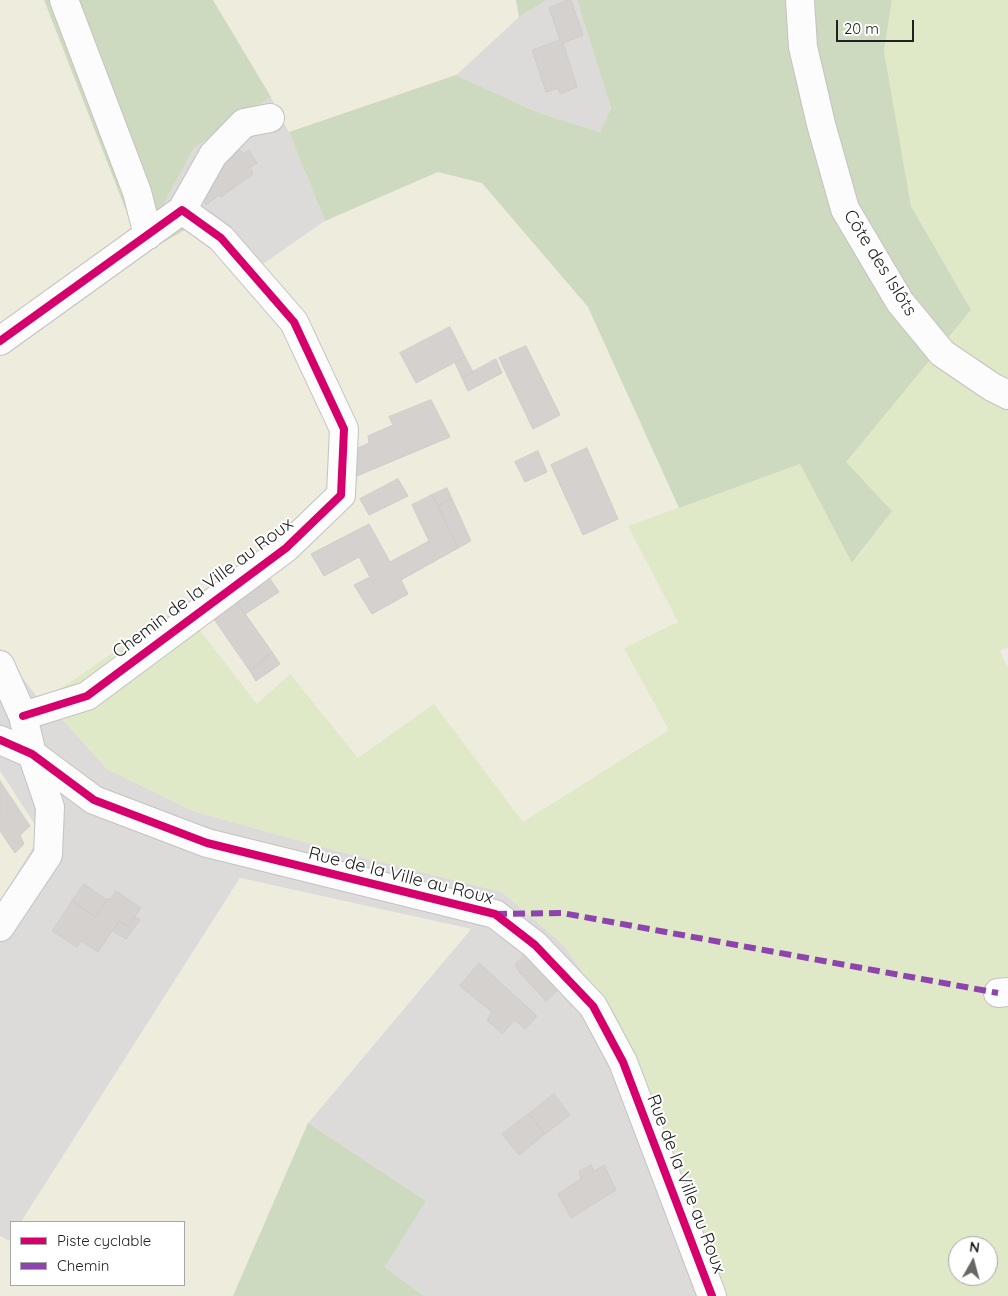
<!DOCTYPE html>
<html>
<head>
<meta charset="utf-8">
<style>
	body { margin:0 }
	#map { position:relative; width:1008px; height:1296px; overflow:hidden; background:#eeebe8; font-family:Quicksand,sans-serif }
	canvas { display:block }
	.legend { position:absolute; left:10px; top:1221px; width:175px; height:65px; box-sizing:border-box; background:#fff; border:1px solid #a6a6a6; margin:0; padding:6px 9px; list-style:none; font-size:15px; color:#202020 }
	.legend li { display:flex; align-items:center; gap:10px; height:25px }
	.legend b { width:25px; border:1px solid #a6a6a6 }
	.north { position:absolute; left:948px; top:1236px; width:50px; height:50px; box-sizing:border-box; background:#fff; border:1px solid #a6a6a6; border-radius:50%; rotate:7deg; font-size:14px; font-weight:700; line-height:20px; text-align:center; color:#202020 }
	.north::after { content:''; display:block; margin:auto; width:18px; height:22px; background:#686766; clip-path:polygon(50% 0,100% 100%,50% 72%,0 100%) }
	.scale { position:absolute; left:836px; top:20px; width:78px; height:22px; box-sizing:border-box; border:2px solid #202020; border-top:0; padding-left:6px; font-size:15px; line-height:18px; white-space:nowrap; color:#202020; -webkit-text-stroke:4px #fff; paint-order:stroke }
</style>
</head>
<body>
<div id="map">
<canvas width="1008" height="1296"></canvas>
<ul class="legend">
<li><b style="height:6px;background:#d6006c"></b>Piste cyclable</li>
<li><b style="height:6px;background:#8e44ad"></b>Chemin</li>
</ul>
<div class="north">N</div>
<div class="scale">20 m</div>
</div>
<script>
const ctx = document.querySelector('canvas').getContext('2d');
ctx.lineJoin = 'round';
function fill(path, color) { ctx.fillStyle = color; ctx.fill(path, 'evenodd'); }
function trace(path, color, width, dash) { ctx.strokeStyle = color; ctx.lineWidth = width; ctx.lineCap = dash ? 'butt' : 'round'; ctx.setLineDash(dash || []); ctx.stroke(path); }
function label(font, color, halo, rows, align = 'center') {
  ctx.font = font + ' Quicksand,sans-serif'; ctx.lineWidth = 4; ctx.setLineDash([]); ctx.textBaseline = 'middle'; ctx.strokeStyle = halo; ctx.fillStyle = color; for (const [text, x, y, turn = 0] of rows) {
    ctx.save(); ctx.translate(x, y); ctx.rotate((+turn || 0) * Math.PI / 180); ctx.textAlign = isNaN(turn) ? turn : align; if (halo) ctx.strokeText(text, 0, 0); ctx.fillText(text, 0, 0); ctx.restore();
  }
}
const residential = new Path2D(`
	M547 0H577L611 108 600 132 539 113 456 75 519 17Z
	M271 97 289 132 325 221 243 278 164 203 194 148Z
	M0 648 41 702 65 722 107 769 193 811 330 849 502 892 564 945 626 1035 727 1296H424L385 1267 426 1201 308 1123 471 929 240 878 21 1222H11V1238L9 1241 0 1236V901L41 834 0 771Z`);
const farmland = new Path2D(`
	M0 0H44L143 253 190 227 243 278 325 221 438 172 482 183 588 307 679 508 628 526 678 623 624 648 670 730 523 822 434 704 358 758 290 674 257 704 201 632 184 604 41 702 0 648Z
	M213 0H516L519 17 456 75 289 132 271 97Z
	M0 771 41 834 0 901Z
	M240 878 471 929 308 1123 233 1296H0V1236L9 1241 11 1238V1285H184V1222H21Z`);
const grass = new Path2D(`
	M892 0H1008V647L1000 651 1008 668V1296H727L626 1035 564 945 502 892 330 849 193 811 107 769 65 722 41 702 184 604 201 632 257 704 290 674 358 758 434 704 523 822 669 730 624 648 678 622 628 526 800 464 853 563 892 511 845 462 971 310 911 206 884 51ZM958 1246H988V1276H958Z`);
const forest = new Path2D(`
	M44 0H213L271 97 194 148 164 203 190 227 143 254Z
	M516 0H547L519 17Z
	M577 0H892L884 51 911 206 971 310 846 462 892 511 852 563 800 464 679 508 588 307 482 183 438 172 325 221 289 132 456 75 539 113 600 132 611 108Z
	M308 1123 426 1201 385 1267 424 1296H233Z`);
const building = new Path2D(`
	M567 0H571L583 35 563 43 577 87 560 94 558 88 546 92 532 50 560 40 549 8Z
	M240 150 243 154 249 150 257 163 250 167 253 174 221 197 219 195 206 205 195 189 204 175Z
	M450 327 465 357 416 383 400 353Z
	M526 346 560 415 533 429 499 358Z
	M465 357 473 372 462 378 455 363Z
	M496 359 502 373 468 391 462 378Z
	M431 400 450 437 352 478 358 448 369 443 368 436 393 425 389 417Z
	M587 448 618 519 583 535 551 465Z
	M538 451 547 472 525 482 515 462Z
	M398 479 408 496 369 515 360 499Z
	M447 488 452 499 438 506 432 495Z
	M432 495 458 548 401 580 408 594 372 614 354 585 370 577 359 557 324 576 311 554 369 524 390 562 429 541 412 505Z
	M452 499 471 541 458 548 438 506Z
	M266 573 279 592 245 614 231 594Z
	M231 594 272 652 250 671 207 609Z
	M272 652 280 664 256 681 250 671Z
	M0 781 30 826 20 835 24 844 15 853 0 831Z
	M84 884 107 900 96 917 72 901Z
	M116 891 141 908 128 927 119 921 98 952 81 941 77 947 52 931 72 901 96 917 107 900 109 898 110 900Z
	M135 916 140 920 126 939 113 931 119 921 128 927Z
	M526 954 562 986 546 1001 521 974 515 965Z
	M479 963 537 1016 525 1029 515 1020 502 1034 487 1020 492 1012 460 986Z
	M554 1094 570 1115 545 1134 529 1114Z
	M529 1114 545 1134 519 1155 502 1134Z
	M591 1165 594 1172 604 1165 616 1190 571 1218 558 1194 581 1179 579 1172Z`);
const minor = new Path2D(`
	M64 0 137 192 148 235
	M800 0 803 47 821 124 845 209 900 302 942 353 992 387 1008 395
	M182 210 213 155 244 123 270 118
	M0 341 182 210 221 238 294 322 344 429 341 495 286 548 87 696 23 716
	M0 665 23 716 32 754 50 807 48 855 0 927
	M0 740 32 754 94 800 207 843 495 914 535 945 593 1006 623 1062 712 1296
	M998 993 1008 992`);
const quiet = new Path2D(`
	M495 914 562 913 998 993`);
const cycleway = new Path2D(`
	M0 341 182 210 221 238 294 322 344 429 341 495 286 548 87 696 23 716
	M0 740 32 754 94 800 207 843 495 914 535 945 593 1006 623 1062 712 1296`);
const streetNames = [
	["Côte des Islôts",880,263,58],
	["Chemin de la Ville au Roux",203,588,-37],
	["Rue de la Ville au Roux",401,876,14],
	["Rue de la Ville au Roux",686,1184,69]
];
fill(residential, '#dddbda');
fill(farmland, '#eeecdc');
fill(grass, '#dfe9c8');
fill(forest, '#cddabf');
fill(building, '#d4d1cf');
trace(building, '#d1ccca', 1);
trace(minor, '#c4c2c1', 30);
trace(minor, '#fcfcfc', 28);
trace(quiet, '#8e44ad', 6, [12, 6]);
trace(cycleway, '#d6006c', 8);
label('18px', '#202020', '#fff', streetNames);
</script>
</body>
</html>
